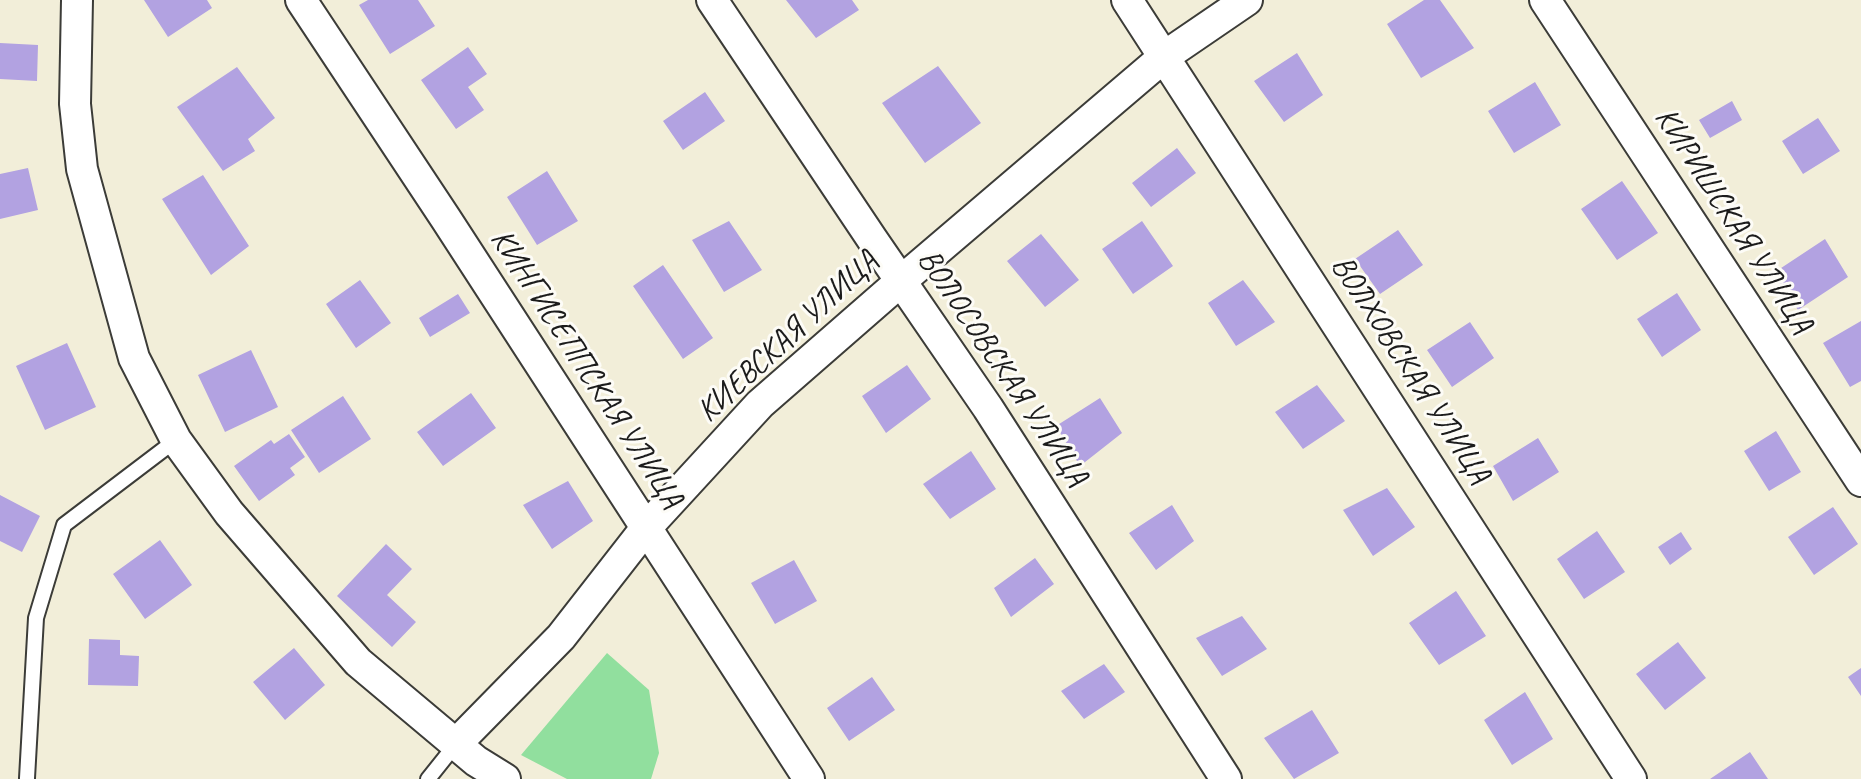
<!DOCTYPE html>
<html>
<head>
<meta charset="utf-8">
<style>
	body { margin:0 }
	canvas { display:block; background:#f2eed9 }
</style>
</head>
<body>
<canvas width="1861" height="779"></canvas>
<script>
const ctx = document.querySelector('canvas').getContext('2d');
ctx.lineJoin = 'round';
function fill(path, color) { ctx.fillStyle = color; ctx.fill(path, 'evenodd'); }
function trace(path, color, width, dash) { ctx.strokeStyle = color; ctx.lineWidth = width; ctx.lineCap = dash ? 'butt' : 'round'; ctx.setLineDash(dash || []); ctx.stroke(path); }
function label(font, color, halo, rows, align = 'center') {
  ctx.font = font + ' Caveat,sans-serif'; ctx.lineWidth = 6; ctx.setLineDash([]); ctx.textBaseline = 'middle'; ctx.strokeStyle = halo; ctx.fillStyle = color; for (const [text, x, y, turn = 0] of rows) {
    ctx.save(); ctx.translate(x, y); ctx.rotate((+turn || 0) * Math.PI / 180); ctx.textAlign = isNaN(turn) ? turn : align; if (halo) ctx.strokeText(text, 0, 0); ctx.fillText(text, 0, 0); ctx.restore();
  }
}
const green = new Path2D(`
	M607 653 649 690 659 753 651 779H567L521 755Z`);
const building = new Path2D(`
	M144 0H207L212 8 168 37Z
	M368 0H418L435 26 390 54 359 5Z
	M786 0H852L859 10 816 38Z
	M1424 0H1440L1474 48 1421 78 1387 24Z
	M0 43 38 45 37 81 0 79Z
	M468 47 487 74 468 87 484 110 456 129 421 80Z
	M1297 53 1323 95 1284 122 1254 81Z
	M938 66 981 123 925 163 882 103Z
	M237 67 275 118 248 139 255 151 223 171 177 107Z
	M1535 82 1561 125 1514 153 1488 111Z
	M705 92 725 121 683 150 663 121Z
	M1732 101 1742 120 1710 138 1699 120Z
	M1818 118 1840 151 1803 174 1782 141Z
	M1177 148 1196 173 1151 207 1132 183Z
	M28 168 38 210 0 219V174Z
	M547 171 578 221 537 245 507 197Z
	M203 175 249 246 211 275 162 199Z
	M1622 181 1658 233 1617 260 1581 209Z
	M729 221 762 270 724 292 692 240Z
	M1142 221 1173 266 1133 294 1102 249Z
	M1398 230 1423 265 1380 294 1355 259Z
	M1041 234 1079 280 1045 307 1007 261Z
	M1825 239 1848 277 1798 310 1772 274Z
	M663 265 713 338 683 359 633 286Z
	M360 280 391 323 356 348 326 304Z
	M1243 280 1275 322 1236 346 1208 303Z
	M1677 293 1701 330 1662 357 1637 319Z
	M458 294 470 313 430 337 419 318Z
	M1861 321V381L1850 387 1823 343Z
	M1470 322 1494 358 1452 387 1427 350Z
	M67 343 96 407 45 430 16 366Z
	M251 350 278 407 225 432 198 375Z
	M907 365 931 399 886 433 862 396Z
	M1317 385 1345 421 1303 449 1275 412Z
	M471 393 496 428 443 466 417 432Z
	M343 396 371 439 319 473 291 430Z
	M1100 398 1122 433 1080 466 1056 426Z
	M1776 431 1801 472 1769 491 1744 451Z
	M289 434 305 457 290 468 295 475 259 501 234 466 271 440 274 444Z
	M1538 438 1559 472 1513 501 1493 466Z
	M971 451 996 489 950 519 923 484Z
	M568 481 593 521 552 549 523 505Z
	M1387 488 1415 527 1373 556 1343 510Z
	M0 495 40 516 22 552 0 541Z
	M1172 505 1194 541 1156 570 1129 533Z
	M1833 507 1858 544 1814 575 1788 537Z
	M1597 531 1625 572 1584 599 1557 559Z
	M1681 532 1692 549 1670 565 1658 547Z
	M160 540 192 585 145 619 113 574Z
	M386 544 412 569 387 595 416 622 392 647 337 596Z
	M1035 558 1054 584 1011 617 994 588Z
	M794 560 817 601 775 624 751 583Z
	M1456 591 1486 636 1439 665 1409 623Z
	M1242 616 1267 649 1222 676 1196 638Z
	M89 639 120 640V655L139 656 138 686 88 685Z
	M1678 642 1706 678 1665 710 1636 674Z
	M294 648 325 685 285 720 253 682Z
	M1104 664 1125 692 1084 719 1061 691Z
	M1861 668V696L1848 677Z
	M872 677 895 710 849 741 827 708Z
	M1525 692 1553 739 1512 765 1484 720Z
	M1312 710 1339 753 1294 779 1264 738Z
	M1750 752 1768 779H1710Z`);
const service = new Path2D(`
	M27 778 36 618 64 525 176 440
	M428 779 456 744`);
const minor = new Path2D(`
	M77 0 75 104 82 169 134 358 176 440 229 513 358 662 476 761 505 779
	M301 0 446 219 809 779
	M712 0 872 239 988 408 1226 779
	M1127 0 1631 779
	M1545 0 1861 481
	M456 744 561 637 646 528 760 404 901 281 1165 56 1247 0`);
const streetNames = [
	["КИРИШСКАЯ УЛИЦА",1733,221,57],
	["КИЕВСКАЯ УЛИЦА",788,337,-43],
	["ВОЛОСОВСКАЯ УЛИЦА",1002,368,56],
	["КИНГИСЕППСКАЯ УЛИЦА",586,369,57],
	["ВОЛХОВСКАЯ УЛИЦА",1410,370,57]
];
fill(green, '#91df9e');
fill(building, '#b2a2e1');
trace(service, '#3c3c38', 18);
trace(minor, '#3c3c38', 34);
trace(service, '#fff', 14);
trace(minor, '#fff', 30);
label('32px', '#1c1c1c', '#fdfcf7', streetNames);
</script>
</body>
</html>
